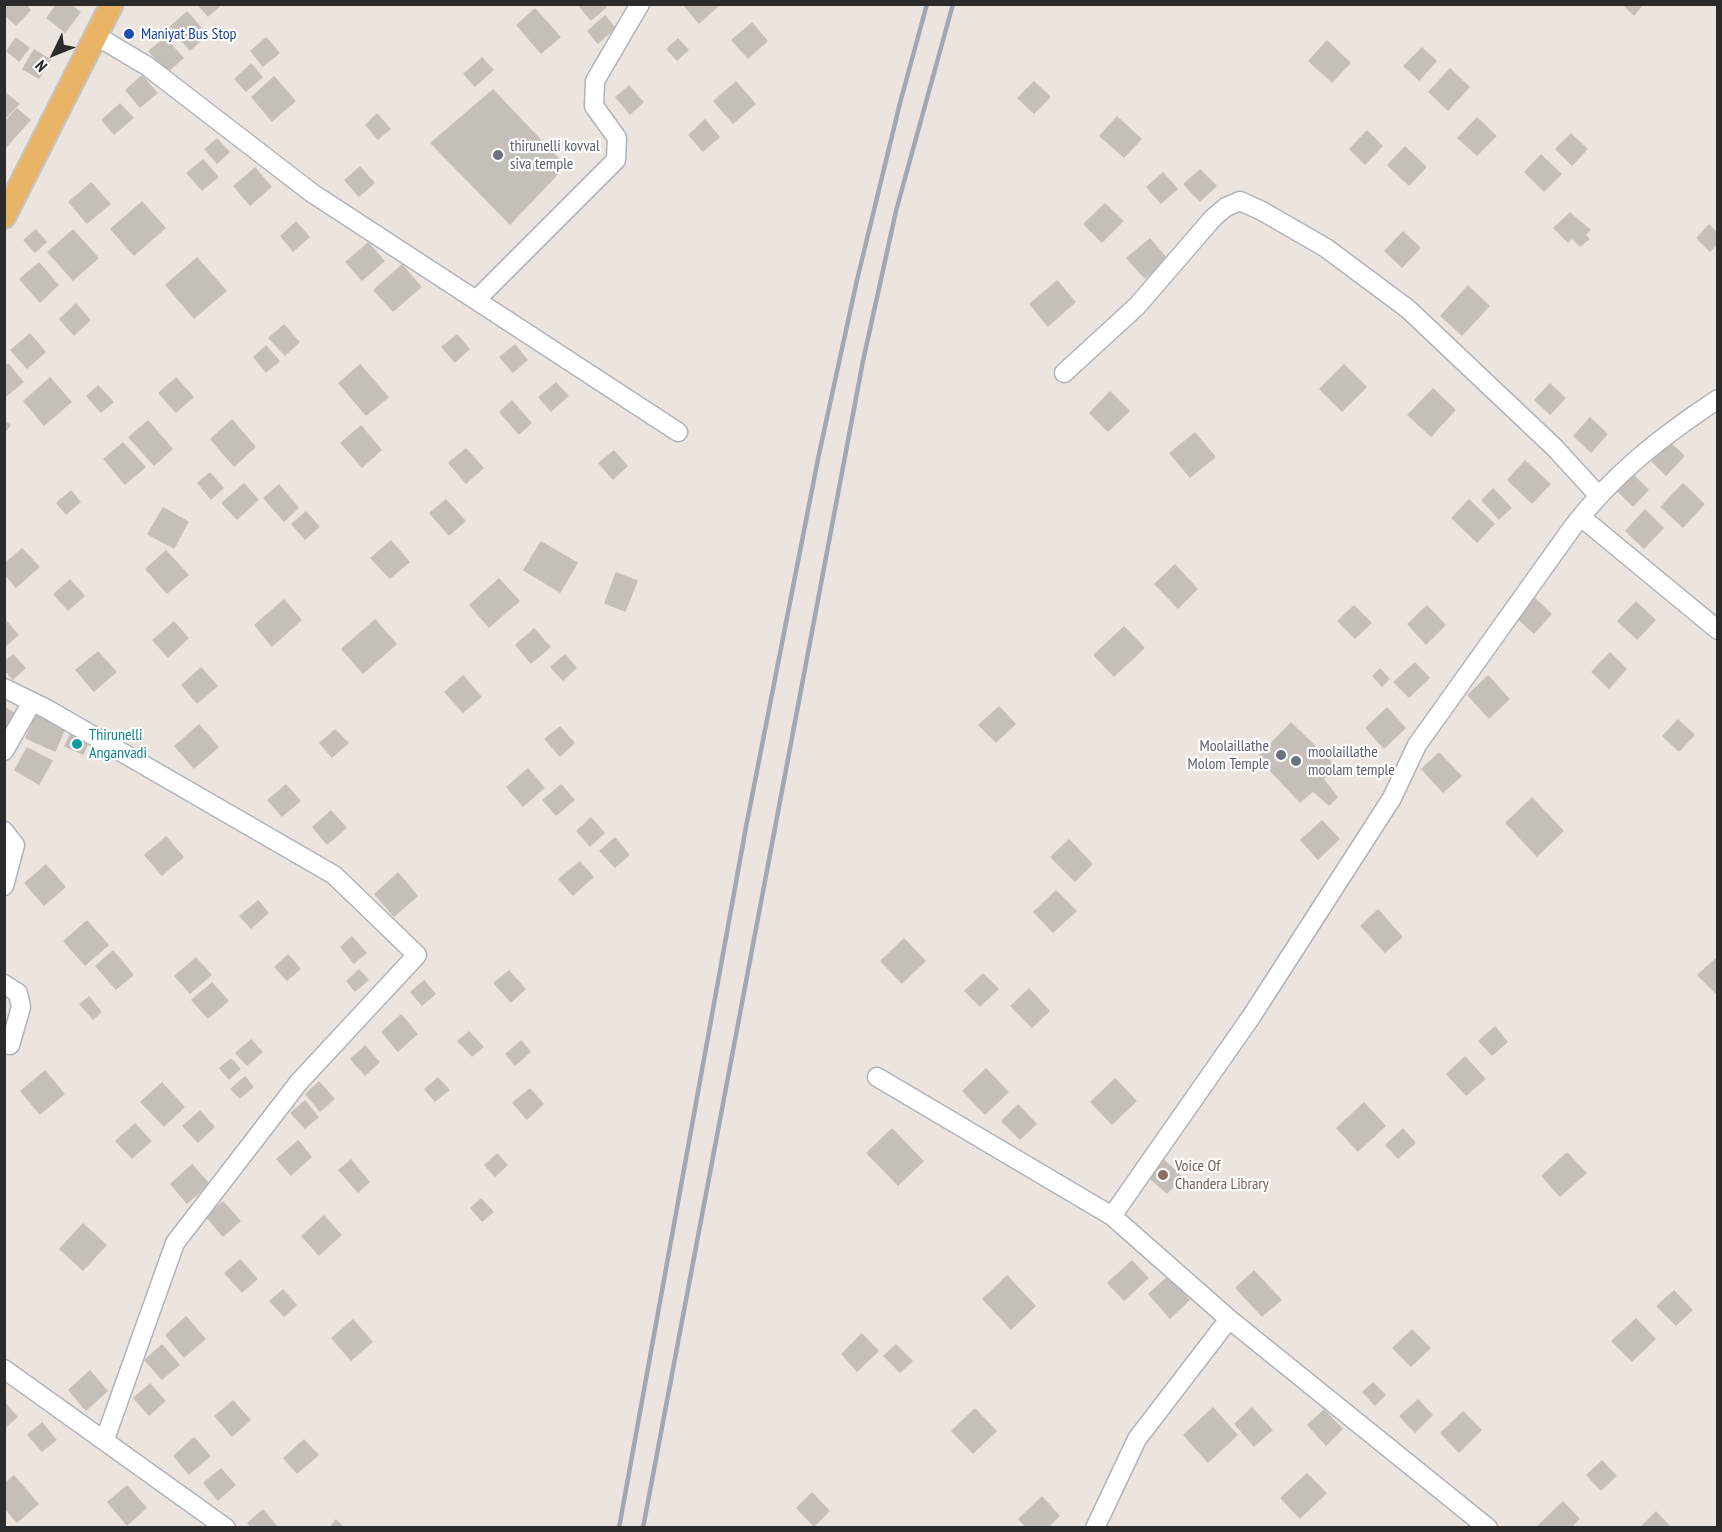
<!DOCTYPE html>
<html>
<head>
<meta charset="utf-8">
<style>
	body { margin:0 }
	#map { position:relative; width:1722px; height:1532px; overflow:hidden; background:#ece4de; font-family:"PT Sans Narrow",sans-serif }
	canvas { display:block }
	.frame { position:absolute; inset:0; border:6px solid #2b2b2b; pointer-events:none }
	.north { position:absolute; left:24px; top:24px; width:60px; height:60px; -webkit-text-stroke:4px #fff; paint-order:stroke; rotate:227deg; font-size:16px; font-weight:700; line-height:24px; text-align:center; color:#2b2b2b }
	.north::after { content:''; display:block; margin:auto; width:21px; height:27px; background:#2b2b2b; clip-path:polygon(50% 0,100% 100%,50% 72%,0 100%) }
</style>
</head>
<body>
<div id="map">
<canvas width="1722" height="1532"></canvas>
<div class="frame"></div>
<div class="north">N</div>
</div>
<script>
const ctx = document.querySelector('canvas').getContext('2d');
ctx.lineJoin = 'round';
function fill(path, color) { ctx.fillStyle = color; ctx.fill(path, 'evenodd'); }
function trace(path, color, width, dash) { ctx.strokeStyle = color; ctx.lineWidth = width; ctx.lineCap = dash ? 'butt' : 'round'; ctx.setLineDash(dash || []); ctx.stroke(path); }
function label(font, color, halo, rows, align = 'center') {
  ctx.font = font + ' "PT Sans Narrow",sans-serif'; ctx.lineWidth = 4.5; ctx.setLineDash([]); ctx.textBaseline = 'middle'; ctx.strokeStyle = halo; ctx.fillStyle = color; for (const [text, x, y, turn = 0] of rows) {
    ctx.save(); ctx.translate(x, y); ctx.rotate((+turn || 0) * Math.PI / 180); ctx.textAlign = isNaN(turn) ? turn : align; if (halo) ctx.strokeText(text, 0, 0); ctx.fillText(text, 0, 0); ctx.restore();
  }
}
const building = new Path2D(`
	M4 4H25L30 10 16 25 4 14Z
	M57 4H69L80 12 65 32 47 18Z
	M198 4H222L208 16Z
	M578 4H604L606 7 591 20Z
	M683 4H717L718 6 699 23Z
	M1623 4H1643L1634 15Z
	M535 9 560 37 541 53 517 25Z
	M187 12 207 35 190 50 170 27Z
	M605 16 615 28 598 43 588 31Z
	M752 23 767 41 748 58 732 40Z
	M16 38 29 48 19 61 7 51Z
	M165 38 183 58 167 72 149 51Z
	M266 38 279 53 263 66 251 51Z
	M678 39 688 50 677 60 667 49Z
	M1327 41 1350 63 1332 82 1309 61Z
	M1422 48 1436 61 1419 80 1404 66Z
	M34 50 50 60 39 78 23 69Z
	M482 58 493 70 475 86 464 74Z
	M251 64 262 77 246 91 235 79Z
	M1450 69 1469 87 1448 110 1429 92Z
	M142 76 157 93 140 107 126 90Z
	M274 77 295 101 272 121 252 97Z
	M736 82 755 104 733 123 714 101Z
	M1034 82 1050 97 1034 113 1018 98Z
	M629 86 643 102 630 114 616 97Z
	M493 90 565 166 510 224 431 143Z
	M4 92 19 104 4 119Z
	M120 104 133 118 114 134 102 120Z
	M17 109 30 120 4 149V123Z
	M377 114 390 129 378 139 366 125Z
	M1117 117 1141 139 1124 157 1100 136Z
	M1477 118 1496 136 1477 155 1458 138Z
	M705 120 719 137 703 151 689 135Z
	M1367 131 1382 146 1365 164 1350 149Z
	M1571 134 1587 149 1572 165 1556 149Z
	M217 139 229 152 217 163 205 149Z
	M1405 147 1426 167 1409 185 1388 165Z
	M1541 155 1561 174 1544 191 1525 172Z
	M203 160 218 177 202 190 187 173Z
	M360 167 374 183 359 196 345 180Z
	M255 168 271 187 250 205 234 186Z
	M1200 170 1216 186 1200 201 1184 184Z
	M1163 173 1177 189 1161 203 1147 187Z
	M91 183 110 204 87 223 69 202Z
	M142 202 165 228 134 255 111 229Z
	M1105 204 1123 221 1102 242 1084 224Z
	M1570 213 1590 230 1585 235 1589 239 1580 246 1572 238 1568 242 1554 228Z
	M296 222 309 237 293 251 281 236Z
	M1709 225 1718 234V243L1710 251 1697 238Z
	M36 230 46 242 35 252 24 240Z
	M73 230 98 258 73 280 48 252Z
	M1403 232 1420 248 1402 267 1385 251Z
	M1150 239 1167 259 1145 278 1127 258Z
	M368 243 384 261 362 280 346 262Z
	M197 258 226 291 194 318 166 285Z
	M39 263 58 285 40 302 20 279Z
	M402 265 421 287 393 311 374 290Z
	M1057 281 1075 302 1048 326 1030 304Z
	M1468 286 1489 306 1462 335 1441 316Z
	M76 304 90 320 74 335 60 319Z
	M284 325 299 342 285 355 269 338Z
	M30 334 45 352 27 368 11 350Z
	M457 335 469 349 455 362 442 347Z
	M515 345 527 360 513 372 500 357Z
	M266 346 279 361 266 372 254 357Z
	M8 364 23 382 6 396 4 367Z
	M360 365 388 397 366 415 339 383Z
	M1344 365 1366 387 1342 411 1320 389Z
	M50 378 71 402 44 425 24 401Z
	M176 378 193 397 176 412 159 393Z
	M556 383 568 396 551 411 539 397Z
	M1550 384 1565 398 1550 414 1535 400Z
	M98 386 113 402 101 412 87 396Z
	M1433 389 1455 410 1431 436 1408 415Z
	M1110 392 1129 411 1108 431 1090 413Z
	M512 401 531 423 519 434 500 412Z
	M1590 418 1607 434 1591 452 1574 436Z
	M232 420 255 447 234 466 211 439Z
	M4 421 10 425 4 433Z
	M148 421 172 449 154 465 129 437Z
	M361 426 381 450 362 467 341 443Z
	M1195 433 1215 457 1190 477 1170 453Z
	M123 443 145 467 125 484 104 459Z
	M1670 443 1684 456 1666 475 1652 461Z
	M466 449 483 468 466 483 449 463Z
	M614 451 627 466 613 479 599 463Z
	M1525 461 1550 484 1532 503 1508 480Z
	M210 473 223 488 211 499 198 483Z
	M1631 473 1648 490 1633 506 1616 489Z
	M244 484 258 500 237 519 222 503Z
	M1683 484 1704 504 1683 527 1661 507Z
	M279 485 298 508 284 521 264 498Z
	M1493 489 1511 508 1499 519 1482 500Z
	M71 491 80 502 66 514 57 503Z
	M446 500 465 521 449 535 430 513Z
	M1469 500 1494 524 1477 542 1452 518Z
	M163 508 188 522 174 548 148 534Z
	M1645 510 1663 528 1644 548 1626 531Z
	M306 512 319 527 305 539 292 524Z
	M391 541 409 562 390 578 371 558Z
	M541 542 577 563 560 592 524 570Z
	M22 549 39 567 16 587 4 573V564Z
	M166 551 188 575 167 593 146 569Z
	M1175 565 1197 589 1178 608 1155 584Z
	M616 573 637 581 625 611 605 603Z
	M499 579 519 601 489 627 470 605Z
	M70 580 84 596 68 610 54 594Z
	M1532 596 1551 614 1534 633 1514 615Z
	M284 600 301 620 272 646 255 625Z
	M1636 602 1655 620 1637 639 1618 621Z
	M1354 606 1371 623 1355 638 1338 621Z
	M1427 606 1445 625 1426 644 1408 624Z
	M4 619 18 635 4 647Z
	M375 620 396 644 363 673 342 649Z
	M174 622 188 638 168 657 153 640Z
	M1124 627 1144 648 1114 676 1094 655Z
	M534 629 550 647 531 663 516 645Z
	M98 652 116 672 94 691 76 670Z
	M1610 653 1626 669 1609 688 1592 672Z
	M13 655 25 668 13 679 4 669V662Z
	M565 655 576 668 563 680 551 667Z
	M1415 663 1429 678 1409 697 1394 682Z
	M201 668 217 686 197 703 182 685Z
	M1380 669 1389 679 1382 686 1373 676Z
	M463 676 481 697 463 712 445 692Z
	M1488 676 1509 699 1489 718 1468 695Z
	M4 707 15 714 4 728Z
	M999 707 1015 724 996 742 979 725Z
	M1387 708 1405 728 1384 748 1366 728Z
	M37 713 66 726 55 751 26 738Z
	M1678 720 1694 735 1679 751 1663 736Z
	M1291 723 1335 766 1323 779 1337 797 1329 805 1313 791 1300 802 1258 757Z
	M199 725 218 747 194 768 175 746Z
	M560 727 574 743 560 756 545 739Z
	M335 730 348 743 332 757 320 743Z
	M71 733 89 741 83 754 65 746Z
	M27 748 52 761 39 784 15 770Z
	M1439 753 1461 776 1443 792 1422 769Z
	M528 769 544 788 523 806 507 787Z
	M286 785 300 801 282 816 268 800Z
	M561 785 574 800 556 815 543 800Z
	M1532 798 1563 831 1537 856 1506 823Z
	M331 811 346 828 327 844 313 827Z
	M591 818 604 833 590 846 577 831Z
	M1322 821 1339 839 1318 859 1301 840Z
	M166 837 183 857 162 875 145 855Z
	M615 838 629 855 615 867 600 851Z
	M1069 840 1092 864 1075 881 1051 857Z
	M580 862 593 877 573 895 559 879Z
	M46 865 65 887 44 905 25 883Z
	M398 873 417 896 394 916 375 894Z
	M1056 891 1076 911 1053 932 1034 912Z
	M258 901 268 913 251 928 240 916Z
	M1378 910 1402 937 1385 952 1361 926Z
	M87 921 108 945 85 965 64 941Z
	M352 937 366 953 354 963 341 947Z
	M904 939 925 961 902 983 881 961Z
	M113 951 133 975 116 989 96 966Z
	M288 955 300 969 287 980 275 967Z
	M1718 957V995L1698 975Z
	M196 958 211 975 190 993 175 976Z
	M359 970 368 980 355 991 347 981Z
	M509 971 525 989 511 1002 494 983Z
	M983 974 998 989 980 1006 965 991Z
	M424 981 435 994 422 1005 411 992Z
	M212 983 228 1001 208 1018 192 1000Z
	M1029 989 1049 1011 1032 1027 1011 1006Z
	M89 997 101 1012 93 1019 80 1004Z
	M401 1015 417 1034 398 1051 382 1032Z
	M1495 1027 1507 1042 1492 1055 1479 1041Z
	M469 1032 483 1047 472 1056 458 1041Z
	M251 1040 262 1052 247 1065 236 1053Z
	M521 1041 530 1052 515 1065 506 1054Z
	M365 1046 379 1062 365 1075 351 1059Z
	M1465 1057 1485 1079 1466 1095 1447 1074Z
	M231 1059 240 1069 229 1079 220 1068Z
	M986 1069 1008 1092 985 1114 963 1091Z
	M45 1071 64 1094 40 1114 21 1091Z
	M245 1077 253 1087 240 1098 231 1089Z
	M438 1078 449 1090 435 1101 425 1089Z
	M1115 1079 1136 1101 1112 1124 1091 1102Z
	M319 1082 334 1099 320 1111 306 1094Z
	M162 1083 184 1107 164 1126 141 1102Z
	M530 1089 543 1104 527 1119 513 1103Z
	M305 1101 318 1117 305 1128 291 1113Z
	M1364 1103 1385 1126 1358 1151 1337 1128Z
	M1018 1105 1036 1124 1020 1139 1002 1121Z
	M200 1111 214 1127 198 1142 183 1126Z
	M135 1124 151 1141 132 1158 116 1141Z
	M892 1129 923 1161 898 1185 867 1153Z
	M1403 1129 1415 1143 1398 1158 1386 1145Z
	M298 1141 311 1157 291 1175 277 1159Z
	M1567 1153 1586 1173 1560 1196 1542 1176Z
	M497 1154 507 1165 495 1176 485 1165Z
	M1159 1156 1182 1177 1167 1193 1144 1173Z
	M351 1160 369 1182 358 1192 339 1170Z
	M192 1165 209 1184 187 1203 171 1184Z
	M481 1199 493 1212 482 1221 471 1208Z
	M223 1202 240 1221 223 1236 206 1216Z
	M324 1216 341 1235 319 1255 302 1236Z
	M83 1224 106 1245 83 1270 60 1249Z
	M240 1260 257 1279 242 1292 225 1273Z
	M1132 1261 1148 1278 1124 1300 1108 1283Z
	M1254 1271 1281 1300 1262 1316 1236 1288Z
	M1007 1276 1035 1306 1011 1329 983 1299Z
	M1168 1277 1189 1300 1170 1318 1149 1294Z
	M283 1290 296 1305 284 1316 270 1301Z
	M1674 1291 1692 1310 1676 1325 1657 1306Z
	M186 1317 205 1339 184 1357 166 1335Z
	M1636 1319 1655 1339 1632 1361 1612 1341Z
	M353 1320 372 1342 351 1360 332 1338Z
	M1412 1330 1430 1348 1411 1366 1393 1348Z
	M862 1334 878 1351 857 1371 842 1354Z
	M162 1345 179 1365 162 1379 145 1360Z
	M896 1345 912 1361 900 1372 884 1356Z
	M90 1371 107 1391 86 1410 69 1390Z
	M1373 1383 1385 1395 1375 1405 1363 1392Z
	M150 1384 165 1401 149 1415 134 1398Z
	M1418 1400 1432 1415 1415 1432 1400 1416Z
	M233 1401 250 1420 232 1436 215 1416Z
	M4 1402 17 1417 4 1428Z
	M1213 1408 1237 1435 1208 1462 1184 1435Z
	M1252 1408 1272 1430 1254 1446 1235 1424Z
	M975 1409 996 1431 973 1453 952 1431Z
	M1324 1410 1342 1429 1326 1445 1308 1425Z
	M1463 1412 1481 1430 1459 1452 1441 1433Z
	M42 1423 56 1440 42 1451 28 1435Z
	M194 1438 210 1456 189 1474 174 1456Z
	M304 1440 318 1455 297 1473 284 1458Z
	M1602 1461 1616 1476 1601 1490 1587 1475Z
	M221 1469 235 1485 218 1500 204 1483Z
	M1307 1474 1326 1493 1300 1518 1281 1498Z
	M14 1476 38 1504 17 1522 4 1507V1484Z
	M127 1486 146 1508 127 1525 108 1502Z
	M812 1493 829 1511 814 1526 797 1508Z
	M1042 1497 1059 1516 1047 1528H1027L1019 1519Z
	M1563 1502 1579 1519 1570 1528H1536Z
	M263 1510 278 1528H252L248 1523Z
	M1656 1512 1671 1528H1640Z
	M336 1520 344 1528H330Z`);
const minor = new Path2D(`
	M95 35 147 66 312 193 678 432
	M476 300 616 160 617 138 594 106 595 81 640 4
	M1064 373 1137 306 1213 218 1226 207 1240 201 1262 211 1326 248 1408 309 1555 448 1598 495
	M1581 517 1718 630
	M4 688 47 709 334 875 417 955 299 1082 175 1243 105 1439
	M4 751 32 702
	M4 831 15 845 4 886
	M4 984 18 993 21 1007 10 1045 4 1044
	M877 1077 1112 1216
	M1229 1319 1488 1528
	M4 1369 226 1528
	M1095 1528 1137 1439 1229 1319 1112 1216 1251 1017 1392 798 1417 745 1572 528C1614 473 1661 437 1718 399`);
const major = new Path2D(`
	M4 217 112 4`);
const rail = new Path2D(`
	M619 1528 746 827 819 454 857 280 900 103 927 4
	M643 1528 863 361 896 211 953 4`);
const markers = [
	[129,34,6,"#1a4fb4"],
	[498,155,6,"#6b7280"],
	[77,744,6,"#0f9aa8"],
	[1281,755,6,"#6b7280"],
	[1296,761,6,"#6b7280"],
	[1163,1175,6,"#8d6e63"]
];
const transitNames = [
	["Maniyat Bus Stop",141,34]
];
const worshipNames = [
	["thirunelli kovval",510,146],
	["siva temple",510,164],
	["Moolaillathe",1269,746,"right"],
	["Molom Temple",1269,764,"right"],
	["moolaillathe",1308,752],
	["moolam temple",1308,770]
];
const cultureNames = [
	["Thirunelli",89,735],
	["Anganvadi",89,753]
];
const educationNames = [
	["Voice Of",1175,1166],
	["Chandera Library",1175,1184]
];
fill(building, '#c5bfba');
trace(building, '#c8bfb8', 1.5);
trace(minor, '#afb3bb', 21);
trace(major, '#c4c4c4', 26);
trace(minor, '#fff', 18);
trace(major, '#eab466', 22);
trace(rail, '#a1a8b5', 4.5);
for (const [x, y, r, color] of markers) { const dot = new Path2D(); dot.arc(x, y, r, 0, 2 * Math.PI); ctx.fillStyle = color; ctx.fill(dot); trace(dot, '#fff', 2); }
label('16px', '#164399', '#fff', transitNames, 'left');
label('16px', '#5b616d', '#fff', worshipNames, 'left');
label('16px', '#0d838f', '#fff', cultureNames, 'left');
label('16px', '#785e54', '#fff', educationNames, 'left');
</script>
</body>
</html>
